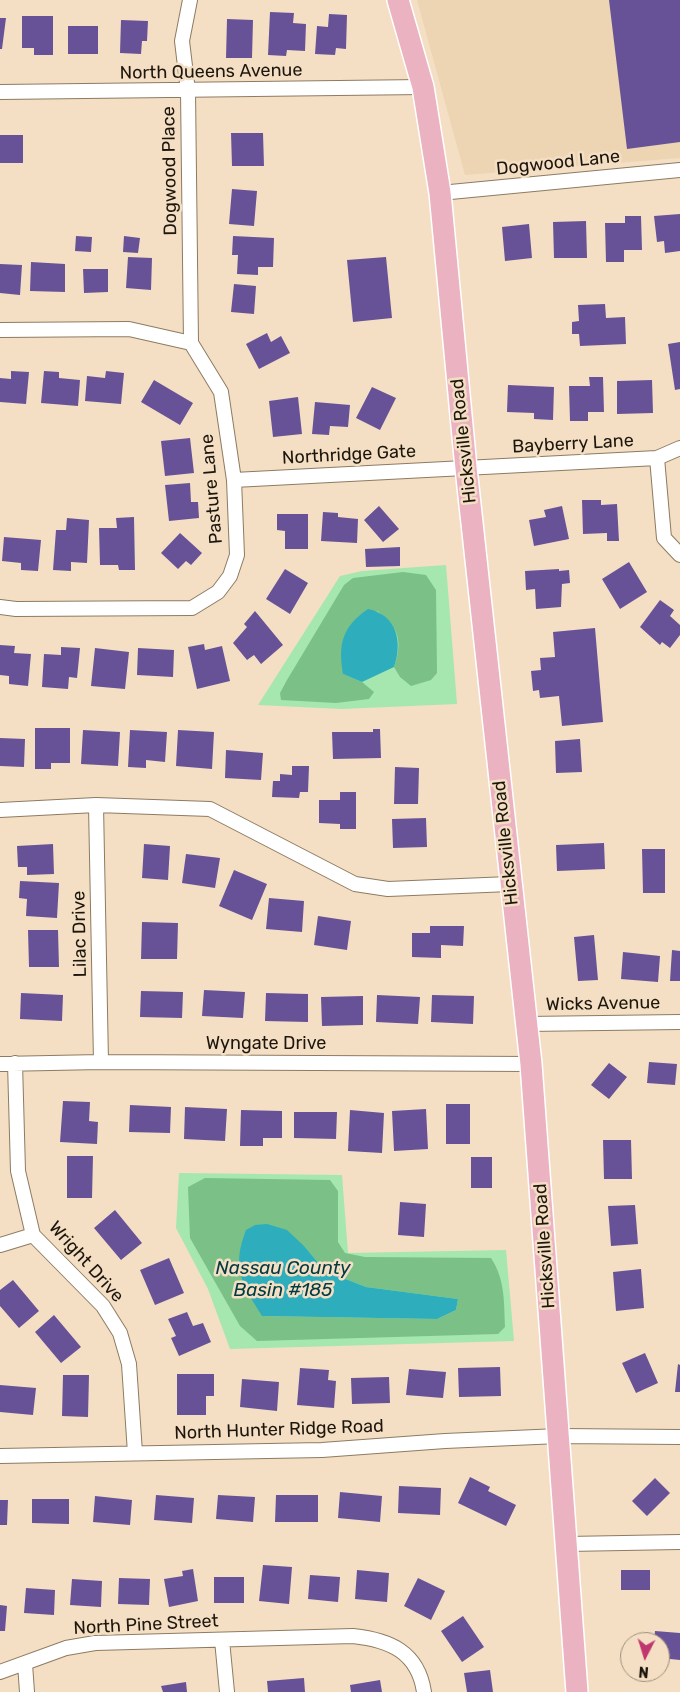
<!DOCTYPE html>
<html>
<head>
<meta charset="utf-8">
<style>
	body { margin:0 }
	#map { position:relative; width:680px; height:1692px; overflow:hidden; background:#f4dfc4; font-family:Rubik,sans-serif }
	canvas { display:block }
	.north { position:absolute; left:620px; top:1632px; width:50px; height:50px; box-sizing:border-box; background:#f4dfc4; border:1px solid #9e8f7b; border-radius:50%; rotate:185deg; font-size:14px; font-weight:700; line-height:20px; text-align:center; color:#1d160d }
	.north::after { content:''; display:block; margin:auto; width:18px; height:22px; background:#c0366e; clip-path:polygon(50% 0,100% 100%,50% 72%,0 100%) }
</style>
</head>
<body>
<div id="map">
<canvas width="680" height="1692"></canvas>
<div class="north">N</div>
</div>
<script>
const ctx = document.querySelector('canvas').getContext('2d');
ctx.lineJoin = 'round';
function fill(path, color) { ctx.fillStyle = color; ctx.fill(path, 'evenodd'); }
function trace(path, color, width, dash) { ctx.strokeStyle = color; ctx.lineWidth = width; ctx.lineCap = dash ? 'butt' : 'round'; ctx.setLineDash(dash || []); ctx.stroke(path); }
function label(font, color, halo, rows, align = 'center') {
  ctx.font = font + ' Rubik,sans-serif'; ctx.lineWidth = 5; ctx.setLineDash([]); ctx.textBaseline = 'middle'; ctx.strokeStyle = halo; ctx.fillStyle = color; for (const [text, x, y, turn = 0] of rows) {
    ctx.save(); ctx.translate(x, y); ctx.rotate((+turn || 0) * Math.PI / 180); ctx.textAlign = isNaN(turn) ? turn : align; if (halo) ctx.strokeText(text, 0, 0); ctx.fillText(text, 0, 0); ctx.restore();
  }
}
const built = new Path2D(`
	M417 0H680V158L465 175Z`);
const green = new Path2D(`
	M446 565 457 704 342 709 258 705 340 576 362 571Z
	M179 1173 342 1175 348 1253 506 1250 514 1341 230 1349 208 1289 176 1228Z`);
const forest = new Path2D(`
	M403 572 426 575 436 590 437 673 431 680 411 686 400 677 394 667C403 641 399 627 377 611L343 674 362 682 374 692 369 699 336 703 281 700 280 693 287 680 344 585 353 578Z
	M205 1178 330 1180 338 1191V1242L345 1253 365 1257 491 1258C505 1279 504 1302 505 1327L498 1334 257 1341 240 1326 190 1238 188 1187ZM305 1247 325 1271 366 1287 458 1299 456 1310 437 1319 262 1316Z`);
const water = new Path2D(`
	M368 609C397 615 403 642 394 667L362 682 343 674C338 644 342 627 368 609Z
	M267 1224 287 1230 305 1247 325 1271 366 1287 458 1299 456 1310 437 1319 262 1316C242 1283 231 1269 246 1230L255 1225Z`);
const building = new Path2D(`
	M609 0H680V142L627 149Z
	M270 12 294 13 293 23 306 24 305 51 287 50 286 56 268 55Z
	M329 14 347 15 346 49 336 48 335 55 315 54 317 26 328 27Z
	M22 16H53V55H34V48H22Z
	M0 18H6L2 49H0Z
	M227 19 253 20 252 58H226Z
	M121 20 148 21 147 41H142L141 54 120 53Z
	M68 26H98V54H68Z
	M231 133H263L264 166H232Z
	M0 135H23V163H0Z
	M232 189 257 191 254 226 229 224Z
	M680 214V251L665 253 664 241 657 242 654 216Z
	M625 216H641L642 250H624V262H606L605 223H625Z
	M586 221 587 258H554L553 222Z
	M529 224 532 258 505 261 502 227Z
	M76 236 92 237 91 252 75 251Z
	M124 236 140 238 138 253 123 252Z
	M233 236 274 238 273 267H258V275L237 274 238 255H232Z
	M128 257 152 258 151 290 126 288Z
	M386 257 392 318 353 322 347 260Z
	M31 262 65 264V292L30 291Z
	M0 264 22 265 20 295 0 293Z
	M83 269H108V292L84 293Z
	M234 284 256 286 254 314 231 312Z
	M605 304 606 318 625 317 626 344 580 346 579 334H572V322L579 321 578 305Z
	M267 333 271 342 281 336 290 353 259 369 246 344Z
	M680 342V389L675 390 668 344Z
	M11 371 29 372 26 404 0 402V378L11 379Z
	M44 371 59 372V378L80 380 78 406 41 403Z
	M106 371 124 373 121 404 85 401 87 376 105 378Z
	M589 377H603L604 412H588V421H570L569 386H590Z
	M154 380 193 403 180 425 141 402Z
	M652 380 653 413 617 414V381Z
	M508 385 554 387 553 420 534 419V413L507 412Z
	M372 387 396 398 380 430 356 418Z
	M298 397 302 434 273 437 269 401Z
	M315 402 350 405 348 427 330 426 329 435 312 434Z
	M190 438 194 473 165 476 161 441Z
	M190 483 191 502H198L199 518 169 521 165 485Z
	M582 500H601V505L617 504 619 541H607V533L583 534Z
	M379 506 399 529 383 542 364 520Z
	M562 506 569 539 534 546 529 520 546 517 544 510Z
	M323 512 338 513V517L358 519 357 543 321 541Z
	M277 514H308V549H285V531L277 530Z
	M134 517 135 570H119L118 565H100L99 528H117L116 518Z
	M67 518 89 520 87 563 71 562V571L53 570 56 530H66Z
	M180 533 202 553 191 565 186 561 178 569 161 553Z
	M4 537 41 540 38 571 21 570V563L2 561Z
	M400 547V566L366 567 365 549Z
	M629 562 647 592 620 609 602 579Z
	M285 569 308 583 290 614 266 599Z
	M559 569V571L569 570 570 583 562 584 561 607 536 609 535 589 526 590 525 571Z
	M660 600 674 610 670 616 680 625V635L670 648 662 642 660 645 640 627Z
	M255 611 283 645 261 664 254 655 247 660 233 643 247 627 244 624Z
	M595 628 603 722 562 726 559 696 540 698 539 690 533 691 531 671 541 670 540 658 555 657 553 632Z
	M204 644 205 650 222 646 230 681 197 689 188 647Z
	M0 645 15 646 14 653 31 654 28 686 9 684V676L0 675Z
	M61 647 80 648 77 678 69 677 68 689 42 687 44 654 61 655Z
	M95 648 129 652 125 689 91 686Z
	M138 648 174 650 173 677 137 675Z
	M35 728H70V763H51V769H35Z
	M373 729H380L381 758 333 759 332 732H373Z
	M83 730 120 732 118 766 81 764Z
	M130 730 167 732 165 762 146 760V768L128 767Z
	M178 730 214 732 212 769 176 766Z
	M0 738 25 739 24 767 0 766Z
	M580 739 582 772 556 773 555 741Z
	M226 750 263 753 261 780 225 778Z
	M292 766H309L308 792H300L299 798 272 797 273 781H280V774L292 775Z
	M395 767 419 768 418 804H394Z
	M340 792H356V829H340V824L319 823V800H340Z
	M426 818 427 847 393 848 392 819Z
	M604 843 605 869 557 871 556 845Z
	M53 844 54 874 27 875V867H18L17 846Z
	M144 844 170 846 168 880 142 878Z
	M642 849H665V893H643Z
	M186 854 220 858 215 888 182 883Z
	M234 870 267 884 252 920 219 906Z
	M20 881 59 883 57 918 26 916 27 899 19 898Z
	M269 898 304 901 302 932 266 929Z
	M318 916 351 921 347 950 314 945Z
	M142 922 178 923 177 959H141Z
	M430 926H464L463 946 441 945V958L412 957V933H430Z
	M28 930H58L59 967H29Z
	M594 935 598 980 578 981 574 937Z
	M672 950 680 951V981H670Z
	M623 952 660 956 658 982 621 979Z
	M204 990 245 992 243 1018 202 1016Z
	M141 991 183 992 182 1018 140 1017Z
	M21 993 63 995 62 1021 20 1019Z
	M266 993 308 994V1022L265 1021Z
	M377 995 420 997 418 1024 376 1022Z
	M432 995 474 996 473 1024 431 1022Z
	M363 996V1025L322 1026 321 997Z
	M649 1062 677 1064 675 1085 647 1083Z
	M609 1063 627 1077 609 1099 591 1085Z
	M63 1101 90 1102 89 1121 98 1122 97 1144 60 1142Z
	M446 1104H470V1144H446Z
	M130 1105 171 1107 170 1133 129 1132Z
	M185 1107 227 1109 225 1141 184 1139Z
	M426 1109 428 1149 394 1151 392 1111Z
	M241 1110 282 1111V1138H263V1146H240Z
	M350 1110 384 1113 382 1153 348 1151Z
	M294 1112H337L336 1139 294 1138Z
	M603 1140H631L632 1179H604Z
	M67 1156H93L92 1198H67Z
	M471 1157H492V1188H471Z
	M400 1202 426 1204 424 1237 398 1235Z
	M635 1205 638 1244 611 1246 608 1206Z
	M115 1210 142 1243 121 1260 94 1228Z
	M169 1258 184 1293 155 1305 140 1270Z
	M641 1269 644 1308 616 1311 613 1272Z
	M13 1280 39 1311 19 1328 0 1306V1290Z
	M187 1312 193 1326 203 1323 211 1342 179 1356 171 1338 176 1336 168 1319Z
	M54 1315 81 1347 61 1363 35 1332Z
	M645 1353 658 1383 636 1393 622 1363Z
	M678 1364 680 1365V1392H675Z
	M500 1367 501 1396 459 1397 458 1368Z
	M300 1368 329 1370 328 1380 336 1381 334 1408 297 1405Z
	M409 1369 446 1372 443 1398 406 1395Z
	M177 1374H214V1396H206V1415H177Z
	M63 1375H89L88 1417 62 1416Z
	M389 1377 390 1403 352 1404 351 1378Z
	M242 1379 279 1382 277 1411 240 1407Z
	M0 1385 36 1388 33 1415 0 1412Z
	M470 1477 490 1487 488 1491 516 1505 506 1526 458 1503Z
	M655 1478 670 1493 647 1516 632 1501Z
	M399 1486 441 1488 440 1515 398 1513Z
	M340 1492 382 1496 380 1522 338 1518Z
	M156 1495 194 1498 192 1523 154 1520Z
	M218 1495 255 1497 253 1522 216 1519Z
	M276 1495H318V1522H275Z
	M95 1496 132 1500 130 1525 93 1522Z
	M32 1499H69V1524L32 1523Z
	M0 1500H8L7 1525H0Z
	M263 1565 292 1567 289 1604 259 1601Z
	M193 1569 198 1601 169 1607 164 1579 183 1576 182 1571Z
	M357 1570 389 1573 387 1602 355 1599Z
	M621 1570H650V1590H621Z
	M310 1575 340 1577 338 1602 308 1599Z
	M214 1577H244V1603H214Z
	M119 1578 150 1579 149 1605 118 1604Z
	M418 1578 445 1591 431 1620 404 1606Z
	M72 1579 102 1581 101 1607 70 1605Z
	M26 1588 55 1590 54 1615 24 1613Z
	M0 1605 7 1606 5 1631H0Z
	M463 1616 484 1647 462 1662 441 1631Z
	M655 1631 680 1633V1660L660 1658V1642H654Z
	M490 1670 493 1692H467L464 1673Z
	M304 1678 305 1692H268L267 1681Z
	M380 1680 382 1692H351L350 1685Z
	M186 1682 187 1692H163L161 1686Z`);
const minor = new Path2D(`
	M190 0 182 41 188 91 191 343
	M0 92 423 87
	M440 193 680 170
	M0 330 129 329 191 343
	M657 458 664 538 680 555
	M234 480 657 458 680 448
	M0 607 16 609 192 608 218 592 230 576 237 555 234 480 221 392 191 343
	M96 805 101 1062
	M0 810 96 805 210 809 355 884 388 889 510 884
	M526 1024 680 1022
	M15 1063 18 1171 33 1235 103 1306 120 1333 129 1364 135 1453
	M0 1064 101 1062 531 1064
	M0 1245 33 1235
	M0 1456 322 1450 445 1441 559 1436 680 1437
	M567 1544 680 1542
	M222 1640 227 1692
	M25 1664 27 1692
	M0 1672 66 1648 95 1643 353 1636C390 1640 418 1652 424 1692`);
const primary = new Path2D(`
	M398 0 423 87 440 193 466 468 531 1064 577 1692`);
const streetNames = [
	["North Queens Avenue",211,72,-1],
	["Dogwood Lane",558,163,-6],
	["Dogwood Place",170,171,-91],
	["Hicksville Road",464,441,-96],
	["Bayberry Lane",573,444,-3],
	["Northridge Gate",349,455,-3],
	["Pasture Lane",212,489,-95],
	["Hicksville Road",506,843,-96],
	["Lilac Drive",80,934,-91],
	["Wicks Avenue",603,1004,-1],
	["Wyngate Drive",266,1044],
	["Hicksville Road",545,1246,-94],
	["Wright Drive",86,1262,48],
	["North Hunter Ridge Road",279,1430,-2],
	["North Pine Street",146,1625,-3]
];
const waterNames = [
	["Nassau County",283,1269],
	["Basin #185",283,1291]
];
fill(built, '#edd4b2');
fill(green, '#a5e7af');
fill(forest, '#7bc087');
fill(water, '#2eaebc');
fill(building, '#675297');
trace(minor, '#8d7b62', 16);
trace(primary, '#fff', 24);
trace(minor, '#fff', 14);
trace(primary, '#ebb2c1', 21);
label('18px', '#1d160d', '#f4dfc4', streetNames);
label('italic 19px', '#003b41', '#f4dfc4', waterNames);
</script>
</body>
</html>
